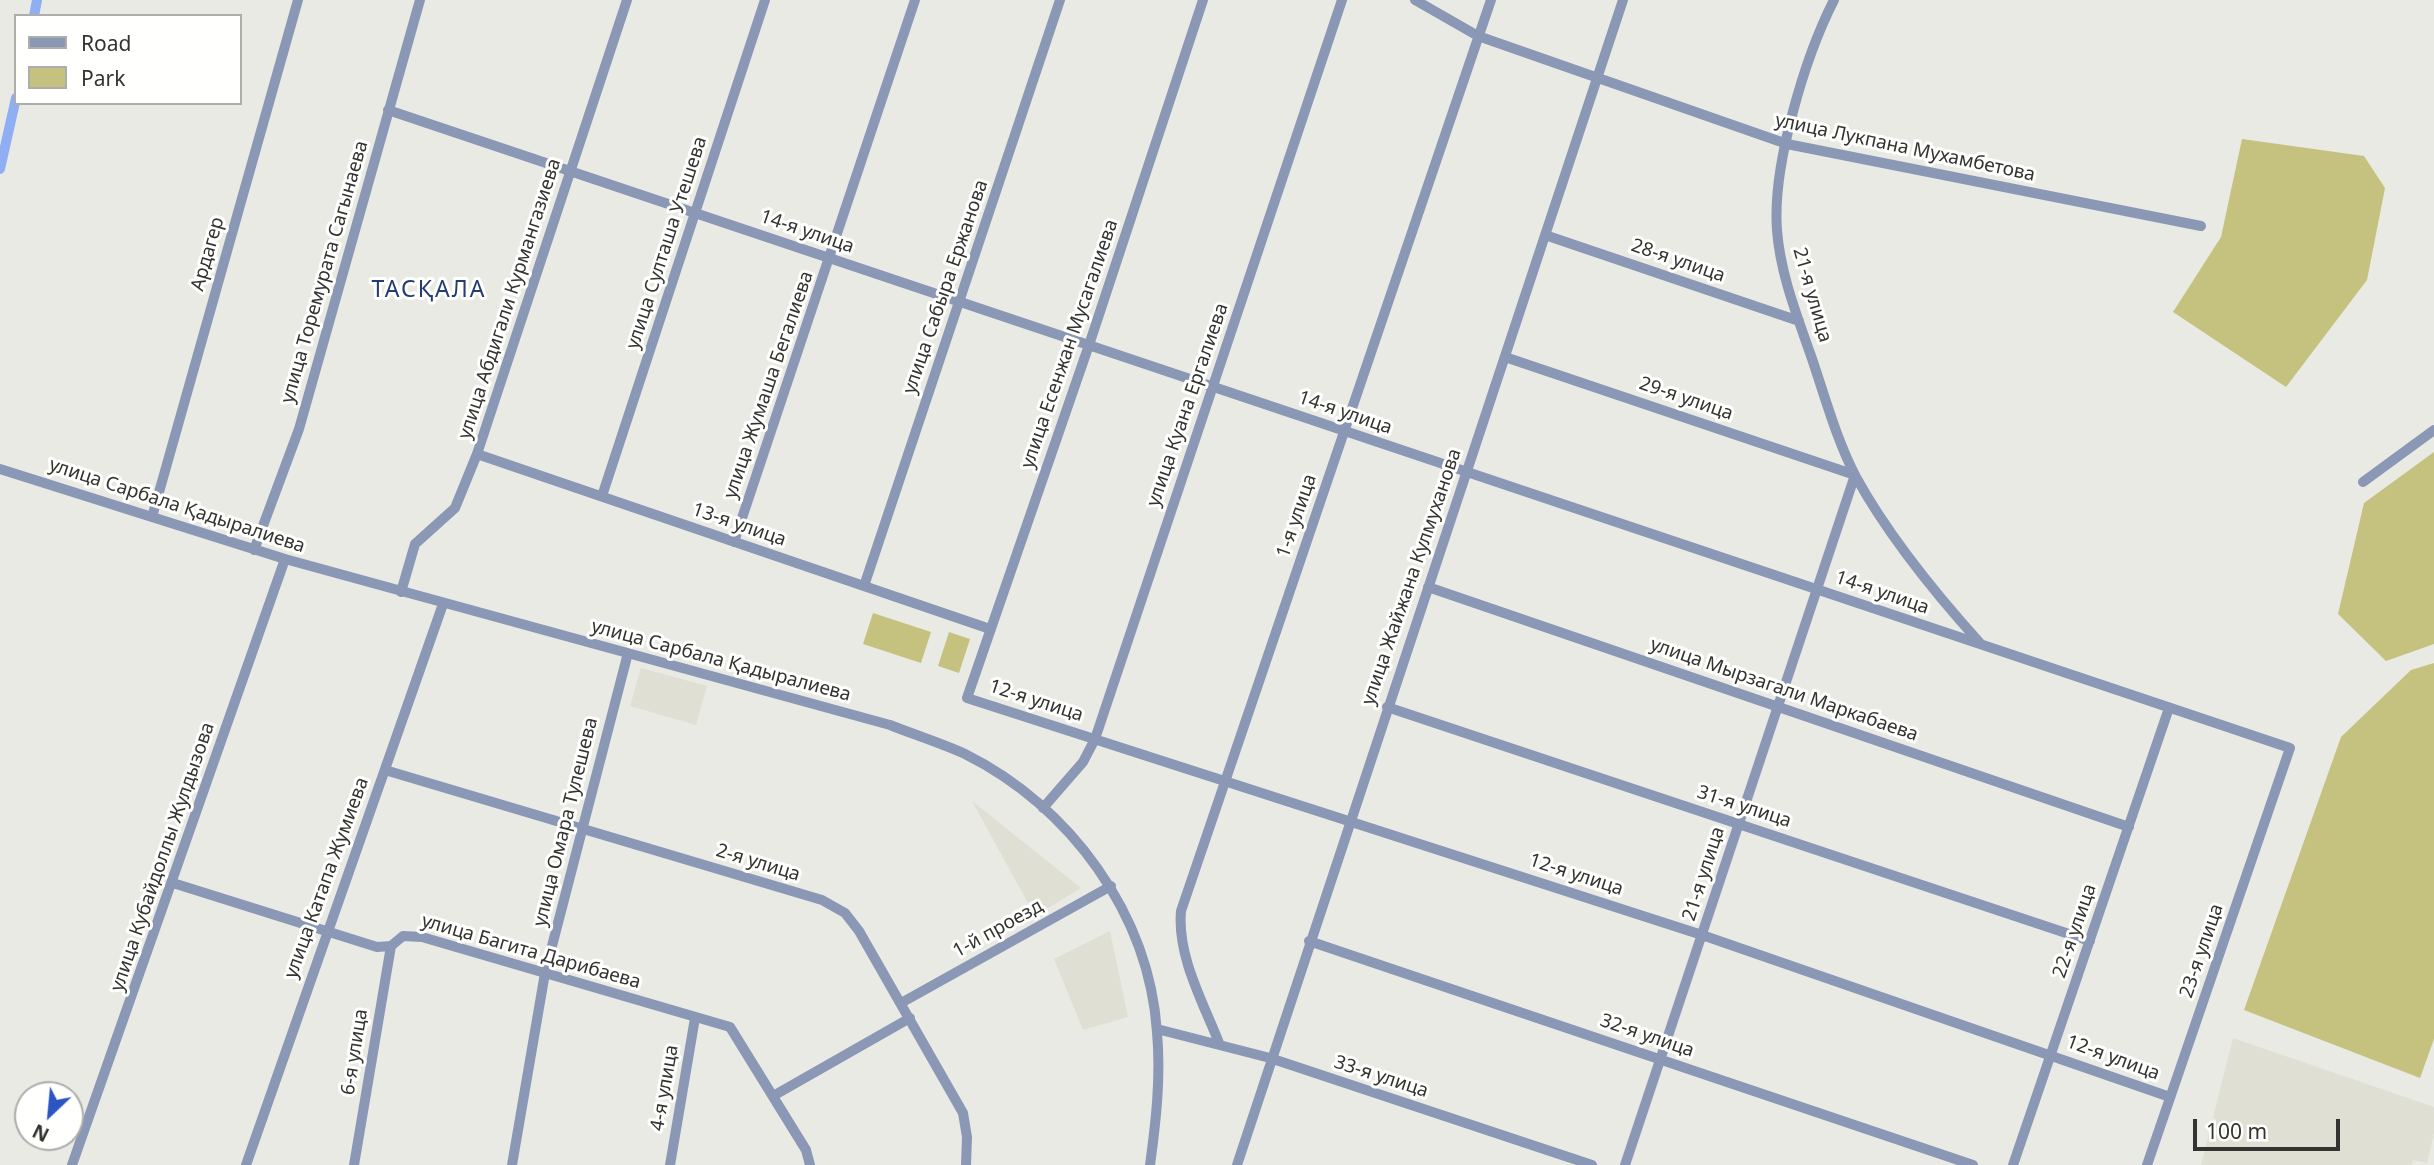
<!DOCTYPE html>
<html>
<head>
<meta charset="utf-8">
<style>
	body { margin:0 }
	#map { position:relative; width:2434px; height:1165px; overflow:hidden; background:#eaeae4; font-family:"Noto Sans",sans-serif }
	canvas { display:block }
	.legend { position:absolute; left:14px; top:14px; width:228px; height:91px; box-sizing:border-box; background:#fffffe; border:2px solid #adadac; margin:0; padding:9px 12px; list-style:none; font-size:21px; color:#333331 }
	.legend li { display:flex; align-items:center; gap:14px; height:35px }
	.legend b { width:35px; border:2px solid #adadac }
	.north { position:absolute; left:14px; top:1081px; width:70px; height:70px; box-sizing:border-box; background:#fffffe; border:2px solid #adadac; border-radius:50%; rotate:206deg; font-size:19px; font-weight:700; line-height:28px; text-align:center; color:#333331 }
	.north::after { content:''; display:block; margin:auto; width:24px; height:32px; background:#2c55c4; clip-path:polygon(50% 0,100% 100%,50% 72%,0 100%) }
	.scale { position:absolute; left:2193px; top:1119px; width:147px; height:32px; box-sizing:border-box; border:4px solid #333331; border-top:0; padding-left:9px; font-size:21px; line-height:24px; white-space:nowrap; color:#333331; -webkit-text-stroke:5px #fffffe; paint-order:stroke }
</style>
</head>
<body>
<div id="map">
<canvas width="2434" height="1165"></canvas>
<ul class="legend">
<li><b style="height:9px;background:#8a98b6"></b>Road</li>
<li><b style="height:19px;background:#c4c27e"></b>Park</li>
</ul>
<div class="north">N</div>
<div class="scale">100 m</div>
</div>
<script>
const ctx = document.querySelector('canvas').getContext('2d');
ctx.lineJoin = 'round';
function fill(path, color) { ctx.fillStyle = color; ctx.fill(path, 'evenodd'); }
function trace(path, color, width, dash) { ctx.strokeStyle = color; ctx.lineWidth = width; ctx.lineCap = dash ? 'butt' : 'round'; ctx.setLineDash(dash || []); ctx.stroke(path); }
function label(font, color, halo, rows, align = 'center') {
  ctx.font = font + ' "Noto Sans",sans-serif'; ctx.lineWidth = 6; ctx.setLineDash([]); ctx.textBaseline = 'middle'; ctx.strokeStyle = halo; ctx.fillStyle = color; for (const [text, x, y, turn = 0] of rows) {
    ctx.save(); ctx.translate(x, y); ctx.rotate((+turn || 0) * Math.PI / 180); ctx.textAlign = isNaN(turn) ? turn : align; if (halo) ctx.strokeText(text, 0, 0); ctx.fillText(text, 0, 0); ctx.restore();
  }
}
const built = new Path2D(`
	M641 668 707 686 696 725 630 706Z
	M972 801 1081 888 1035 916Z
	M1110 931 1128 1017 1083 1030 1054 959Z
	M2233 1038 2434 1107V1133L2427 1163 2413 1160 2412 1165H2201Z`);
const green = new Path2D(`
	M2242 139 2364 156 2385 188 2367 280 2286 387 2173 312 2221 237Z
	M2434 452V644L2386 661 2338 614 2364 503Z
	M873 613 931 632 921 663 863 644Z
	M949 632 970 639 959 673 938 666Z
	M2434 663V1039L2420 1078 2244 1010 2341 737 2411 670Z`);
const canal = new Path2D(`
	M34 16 37 0
	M0 169 16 98`);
const street = new Path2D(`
	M1203 0 1089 345 967 698 1702 935 2170 1097
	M1415 0 1478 36 1787 144 2201 226
	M1834 0C1805 57 1772 166 1777 230 1780 272 1796 313 1810 353 1824 393 1836 439 1856 477 1889 537 1934 592 1980 643
	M388 110 2290 748 2147 1165
	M1545 235 1799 321
	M1505 357 1855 475 1625 1165
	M477 454 990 629
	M0 469 285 559 890 725C915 735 941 743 965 754 1070 806 1149 914 1157 1032 1161 1077 1156 1121 1150 1165
	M2363 482 2434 430
	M602 496 765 0
	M152 517 298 0
	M734 542 915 0
	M254 550 299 429 420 0
	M864 586 1060 0
	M1428 587 2129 827
	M401 592 415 544 455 508 477 454 627 0
	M1387 707 2090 941
	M385 770 822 900 845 913 859 931 963 1113 967 1137 966 1165
	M1043 808 1083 762 1095 739 1342 0
	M173 883 377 947 391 946 403 936 422 937 730 1027 806 1150 810 1165
	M1309 941 1973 1165
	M901 1003 1111 886
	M1157 1029 1270 1058 1592 1165
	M1219 1043C1203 1002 1177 956 1181 911L1491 0
	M773 1096 910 1018
	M72 1165 285 559
	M246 1165 443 604
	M354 1165 391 946
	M512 1165 545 973 628 653
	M670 1165 695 1018
	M1237 1165 1623 0
	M2013 1165 2169 708`);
const streetNames = [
	["улица Лукпана Мухамбетова",1905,148,12],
	["14-я улица",807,232,19],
	["улица Султаша Утешева",667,243,-72],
	["Ардагер",208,254,-74],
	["28-я улица",1678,261,19],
	["улица Торемурата Сагынаева",325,272,-74],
	["улица Сабыра Ержанова",946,287,-71],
	["21-я улица",1812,295,74],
	["улица Абдигали Курмангазиева",510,299,-72],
	["улица Есенжан Мусагалиева",1070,344,-71],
	["улица Жумаша Бегалиева",769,385,-71],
	["29-я улица",1686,399,19],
	["улица Куана Ергалиева",1188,405,-71],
	["14-я улица",1345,413,19],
	["улица Сарбала Қадыралиева",177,506,18],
	["1-я улица",1297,516,-71],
	["13-я улица",739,525,19],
	["улица Жайжана Кулмуханова",1412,577,-71],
	["14-я улица",1882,593,19],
	["улица Сарбала Қадыралиева",721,661,15],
	["улица Мырзагали Маркабаева",1784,690,19],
	["12-я улица",1036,701,18],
	["31-я улица",1744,807,18],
	["улица Омара Тулешева",566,822,-76],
	["улица Кубайдоллы Жулдызова",163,857,-71],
	["2-я улица",758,863,17],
	["21-я улица",1704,874,-72],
	["12-я улица",1576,875,18],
	["улица Катапа Жумиева",327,878,-70],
	["1-й проезд",998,929,-29],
	["22-я улица",2075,931,-71],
	["23-я улица",2202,951,-71],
	["улица Багита Дарибаева",531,952,16],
	["32-я улица",1647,1036,19],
	["6-я улица",355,1052,-81],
	["12-я улица",2113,1058,20],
	["33-я улица",1381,1077,18],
	["4-я улица",665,1088,-80]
];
const quarterNames = [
	["ТАСҚАЛА",429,290]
];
fill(built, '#dfdfd3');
fill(green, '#c4c27e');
trace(canal, '#8faef3', 10);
trace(street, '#8a98b6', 10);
label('19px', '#333331', '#fffffe', streetNames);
ctx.letterSpacing = '2px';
label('23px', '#243b73', '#fffffe', quarterNames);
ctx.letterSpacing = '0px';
</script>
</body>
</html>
